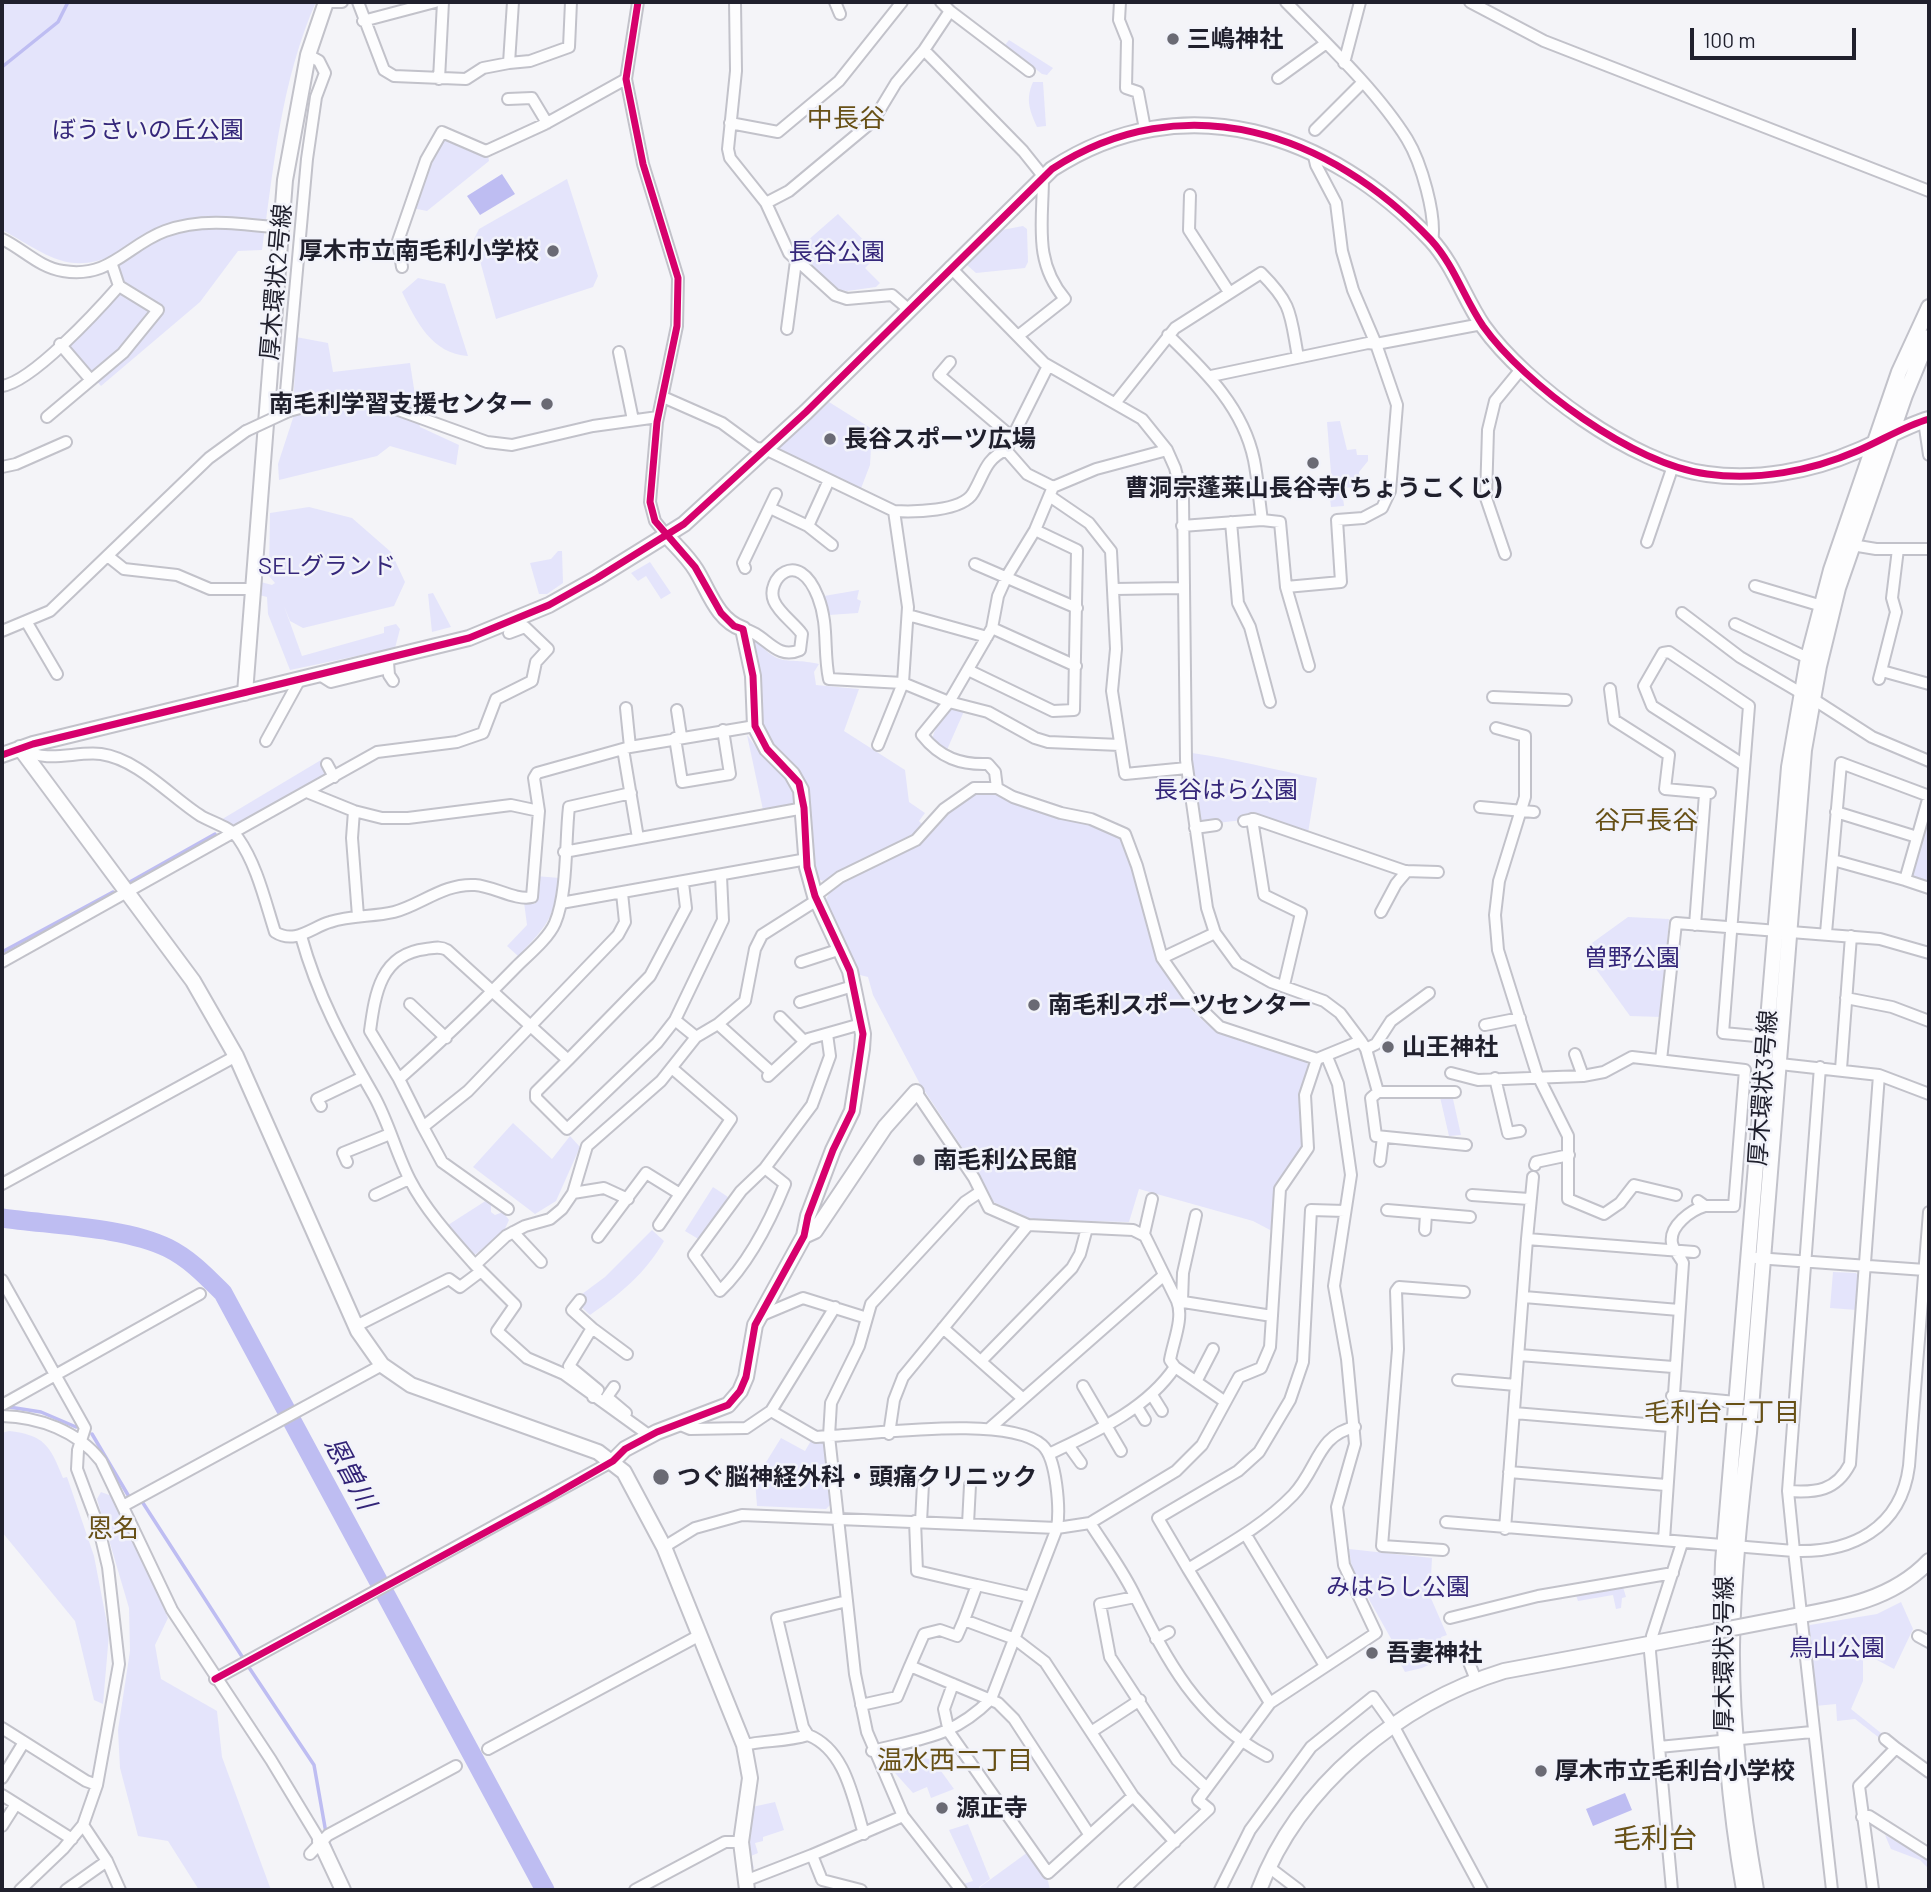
<!DOCTYPE html>
<html>
<head>
<meta charset="utf-8">
<style>
	body { margin:0 }
	#map { position:relative; width:1931px; height:1892px; overflow:hidden; background:#f4f4f8; font-family:Barlow,sans-serif }
	canvas { display:block }
	.frame { position:absolute; inset:0; border:4px solid #20202d; pointer-events:none }
	.scale { position:absolute; left:1690px; top:28px; width:166px; height:32px; box-sizing:border-box; border:4px solid #20202d; border-top:0; padding-left:9px; font-size:21px; line-height:24px; white-space:nowrap; color:#20202d; -webkit-text-stroke:5px #f2f3fa; paint-order:stroke }
</style>
</head>
<body>
<div id="map">
<canvas width="1931" height="1892"></canvas>
<div class="frame"></div>
<div class="scale">100 m</div>
</div>
<script>
const ctx = document.querySelector('canvas').getContext('2d');
ctx.lineJoin = 'round';
function fill(path, color) { ctx.fillStyle = color; ctx.fill(path, 'evenodd'); }
function trace(path, color, width, dash) { ctx.strokeStyle = color; ctx.lineWidth = width; ctx.lineCap = dash ? 'butt' : 'round'; ctx.setLineDash(dash || []); ctx.stroke(path); }
function label(font, color, halo, rows, align = 'center') {
  ctx.font = font + ' Barlow,"Noto Sans JP",sans-serif'; ctx.lineWidth = 5; ctx.setLineDash([]); ctx.textBaseline = 'middle'; ctx.strokeStyle = halo; ctx.fillStyle = color; for (const [text, x, y, turn = 0] of rows) {
    ctx.save(); ctx.translate(x, y); ctx.rotate((+turn || 0) * Math.PI / 180); ctx.textAlign = isNaN(turn) ? turn : align; if (halo) ctx.strokeText(text, 0, 0); ctx.fillText(text, 0, 0); ctx.restore();
  }
}
const green = new Path2D(`
	M2 2H316C281 81 274 165 262 250L238 251 200 302 101 386 64 345 121 281 113 255C66 277 41 250 2 230Z
	M1009 40 1053 68 1047 75 1042 74 1005 45Z
	M1033 82H1043L1046 126 1037 127C1030 111 1025 100 1033 82Z
	M444 136 488 156 489 161 427 211 412 208 422 176Z
	M567 179 598 276 593 287 496 319 474 239 479 229Z
	M838 214 878 255 865 268 880 283 876 287 847 291 837 289 799 253V248Z
	M1023 226 1027 229 1028 262 1025 268 976 273 967 265 1002 230Z
	M418 278 445 284 468 356C432 354 416 321 402 292Z
	M296 337 328 343 333 372 410 363 420 427 459 445 456 465 390 446 377 456 279 480 278 464 293 418Z
	M829 402 872 429 870 465 860 491 778 448Z
	M1340 421 1347 450 1356 449 1357 455H1368V461L1359 472 1360 487 1342 488 1344 506 1331 507 1327 474 1331 473 1327 422Z
	M309 507 352 518 391 552 405 582 394 606 303 628 290 621 284 606 302 656 384 633V627L396 624 400 629 395 648 290 670 268 614 267 597 259 595 261 582 272 585 275 583 269 576 270 513Z
	M558 551H562L563 583 547 594H539L530 563 551 559Z
	M650 562 671 593 661 599 646 576 638 581 631 573Z
	M859 590 857 599 861 601 858 613 829 615 824 596Z
	M433 593 451 627 432 632 428 594Z
	M753 637C782 670 783 656 819 664L814 672 816 685 859 689 844 731 905 770 909 802 925 813 919 821 923 825C900 853 854 866 823 881L818 879 814 871 805 785 776 753 777 748 761 725 760 672Z
	M955 706 965 709 946 752 932 744C931 732 945 712 955 706Z
	M747 735 761 754 794 783 795 805 763 810Z
	M1192 753C1235 759 1275 770 1317 778L1308 833 1243 820 1199 825Z
	M321 760 329 775 235 830 219 821Z
	M984 791C1000 790 1009 801 1023 806 1035 810 1047 816 1059 819 1082 824 1108 823 1125 841 1143 906 1156 998 1222 1033 1246 1046 1279 1050 1305 1058L1308 1065 1299 1095 1304 1146 1274 1186 1272 1231 1253 1221 1139 1189 1129 1222 1033 1220 991 1201 977 1170 920 1084 873 995 868 977 856 974 825 903C837 865 893 864 919 841 941 822 955 801 984 791Z
	M1929 819V885L1910 877Z
	M536 876 559 878C555 918 546 927 518 956L507 946 527 925 524 902 535 904Z
	M1628 917 1669 919 1661 1017 1630 1016 1588 958 1592 943Z
	M1440 1097 1453 1099 1461 1135 1449 1136Z
	M513 1123 552 1159 570 1136 580 1147 556 1201 535 1214 473 1167Z
	M713 1187 728 1197 700 1240 685 1231Z
	M487 1200 491 1203V1212L495 1215 503 1212 509 1220 504 1231 476 1254H472L448 1225Z
	M652 1230 664 1241C645 1274 620 1294 590 1315L574 1300 605 1277Z
	M1833 1272 1856 1273 1859 1277 1857 1310 1830 1308Z
	M9 1431C44 1435 50 1445 63 1478L67 1477 94 1556 109 1634 103 1704 94 1700 75 1621 2 1532V1433Z
	M781 1438 805 1451 812 1439 826 1443 832 1503 826 1509 757 1506 755 1480Z
	M101 1492 112 1496 131 1530 168 1618 155 1645 161 1679 217 1711 222 1757 271 1890H199L168 1841 138 1836 120 1768 118 1730 130 1651 129 1608 97 1499Z
	M1349 1549 1432 1558 1430 1596 1447 1635 1441 1637 1448 1656 1422 1668 1405 1672 1391 1646 1394 1644 1352 1569Z
	M1623 1587 1626 1597 1622 1598 1621 1608 1616 1609 1613 1595 1578 1601 1576 1595Z
	M1901 1602 1913 1629 1894 1669 1877 1660 1863 1658V1681L1851 1709 1886 1737 1882 1740 1855 1719 1837 1721 1836 1704 1815 1706 1807 1629 1810 1625 1877 1614Z
	M896 1751 933 1760 954 1789 931 1798 927 1787 913 1793 886 1763Z
	M775 1802 784 1830 763 1837V1841L755 1843 758 1853 751 1856 754 1868 748 1869 745 1843 752 1807Z
	M968 1824 990 1879 979 1887 981 1890H967L963 1884 973 1881 949 1830Z
	M1885 1835 1929 1860V1869L1920 1860 1891 1849Z
	M1028 1852 1048 1881 1050 1890H982L980 1887Z`);
const water = new Path2D(`
	M502 174 515 194 480 215 467 196Z
	M1625 1793 1632 1810 1593 1826 1586 1809Z`);
const stream = new Path2D(`
	M2 67 58 22 68 2
	M128 883 215 834
	M2 952 113 892
	M9 1407 41 1412 76 1427
	M92 1434 128 1495
	M143 1503 243 1658
	M248 1666 314 1765 326 1833
	M329 1843 333 1853`);
const river = new Path2D(`
	M2 1218C50 1225 126 1227 168 1248 190 1259 206 1276 223 1293L545 1890`);
const minor = new Path2D(`
	M332 2H342
	M358 2 384 70 394 76 466 79 483 68 509 63 513 2
	M638 2 626 79 643 164 678 278 677 326 657 422 650 502 655 521 667 536
	M735 2 736 71 728 149 730 158 766 203 789 253 835 295 847 299 892 295 908 309
	M835 2 840 14
	M1120 2 1119 20 1127 40 1126 88 1138 92 1145 129
	M1286 2C1326 43 1377 91 1407 139 1421 162 1437 216 1432 242
	M1470 2 1544 41 1929 191
	M950 11 1029 71
	M363 21 435 2
	M924 50 1023 151 1043 176C1043 223 1033 261 1065 299L1018 336
	M308 55 319 61 325 73 316 97 307 159 286 392 289 411 337 398 368 399 487 442 512 445 593 426 658 417
	M509 63 530 61 569 47 571 2
	M1344 63 1360 2
	M1278 78 1325 44
	M439 79 443 2
	M508 99 532 98 547 123
	M730 123 778 132 839 81 902 2
	M1315 130 1362 83
	M1313 152 1316 165 1336 203 1342 251 1353 290 1376 344
	M1190 195 1189 230 1229 292
	M766 203 789 191 873 121 896 83 924 50 950 11 941 2
	M2 239C23 249 40 268 63 271 110 279 127 245 165 231 202 217 243 224 281 228
	M402 267 398 241 426 160 442 132 486 151 545 124 626 79
	M950 267 1044 363 1142 419 1167 450 1175 468 1183 499 1186 760 1207 908 1215 933 1237 963 1271 982 1324 1001 1340 1013 1361 1041
	M787 329 796 261
	M1168 335C1205 371 1243 407 1254 460 1258 480 1259 500 1262 520L1182 526
	M60 344 90 379
	M619 352 633 420
	M950 362 939 375 1012 437
	M1048 366 1006 450 1027 474 1053 487
	M1211 376 1368 343 1376 344
	M2 386C32 382 98 310 119 286L112 265
	M663 397 722 423 756 448 765 449 894 511 908 607 903 683 949 702 992 628 998 596 1007 576 1035 530 1053 487 1096 469 1167 450
	M1116 402 1175 328 1261 273C1293 305 1290 314 1298 357
	M47 417 123 353 158 310 119 286
	M1924 421 1929 455
	M2 467 16 464 66 442
	M1051 497 1089 523 1111 551 1116 649 1112 691 1125 774 1187 768
	M770 508 808 526 832 545
	M894 511C913 512 962 512 973 493 984 475 985 459 1006 450
	M1262 520 1280 522 1286 587 1341 582 1337 520 1363 518 1382 508 1390 491 1397 405 1376 344 1482 324
	M1231 522 1238 603 1250 627 1270 702
	M808 526 829 480
	M1647 542 1673 466
	M1852 545 1876 549H1929
	M1505 554 1486 498 1488 430 1495 401 1522 368
	M109 557 124 569 177 575 210 589H253
	M975 564 1077 608
	M745 568 743 563 776 494
	M1755 586 1822 606
	M1286 587 1309 666
	M1114 589 1182 588
	M1682 613 1740 657 1801 693
	M908 615 987 637
	M26 621 57 674
	M1735 624 1808 658
	M992 628 1076 666
	M743 629C766 633 775 661 800 650L802 634C794 623 779 613 774 601 765 580 798 546 818 597 829 625 823 651 829 679L903 683 878 745
	M2 631 50 611 209 458 246 431
	M388 662 389 675 393 681
	M968 670 1053 711 1074 710 1077 550 1035 530
	M1882 671 1929 684
	M320 675 331 682 388 668
	M1879 679 1896 612 1892 598 1898 549
	M1610 689 1614 720 1669 755 1665 789 1710 793
	M1493 697 1566 700
	M1813 699 1872 737 1929 761
	M626 708 630 747
	M677 710 681 736
	M1496 728 1525 736V797L1499 881 1495 915 1498 950 1537 1074 1568 1136V1199L1604 1214 1620 1203 1634 1185 1676 1195
	M675 738 682 782 730 774 723 730
	M266 741 300 679
	M22 749C49 764 74 751 101 754 138 759 171 797 201 816 213 823 230 827 238 838 257 865 265 901 275 932 295 945 312 927 330 922 351 915 373 917 394 912 421 905 444 883 475 885 493 886 516 901 532 897L539 811 534 778 537 773 630 747 755 726
	M623 749 638 838
	M327 764 334 777
	M1744 765 1652 706 1644 686 1663 653 1669 652 1749 706 1723 1033 1767 1037
	M997 788 995 772 988 764C961 765 940 758 922 735L949 702 988 712 1035 738 1048 742 1120 745
	M307 792 354 811 382 818H408L511 805 539 811
	M631 793 569 807C565 841 568 892 555 923 548 939 528 955 516 967 478 1006 440 1043 399 1079L370 1031C375 993 381 954 426 949 434 948 440 946 447 950L568 1060 536 1092V1098L567 1129 657 1043 675 1020 723 920 721 876
	M1480 807 1534 812
	M354 811 352 838 358 916
	M1836 812 1917 837
	M1252 819 1264 895 1301 913 1284 985
	M1244 821 1254 819 1405 871 1438 872
	M1195 828 1216 825
	M564 852 804 808
	M1833 860 1905 880
	M815 896 840 877 916 840 944 809 974 788H997L1013 797 1061 813 1091 819 1125 834 1137 866 1162 958 1190 998 1220 1027 1317 1059 1361 1041 1366 1049 1376 1044 1391 1021 1429 993
	M561 903 807 859
	M1381 912 1396 884 1407 871
	M1695 925 1705 794
	M1826 933 1841 763 1929 796 1905 880 1929 888
	M301 936C318 997 343 1042 374 1096 389 1123 396 1153 410 1180 426 1211 452 1239 475 1265L506 1236 525 1226 550 1219 562 1209 573 1193 587 1146 661 1081 696 1037 718 1024 745 1001 755 949 762 935 817 900
	M1162 958 1215 933
	M2 962 377 752 457 742 483 733 496 699 532 681 536 662 548 649 525 627 509 633
	M801 962 841 949
	M1846 998 1892 1007 1929 1021
	M800 1002 853 986
	M410 1004 446 1038
	M780 1017 805 1042
	M675 1020 696 1037
	M718 1024 771 1072
	M1485 1025 1520 1018
	M1366 1049 1378 1092 1371 1098 1376 1136 1466 1145
	M1575 1054 1583 1076
	M568 1060 650 976 686 908 683 883
	M1661 1060 1676 923 1880 939 1929 953
	M1771 1063 1879 1075 1929 1094
	M1820 1067 1788 1491 1794 1551C1851 1553 1901 1529 1909 1466L1929 1212
	M1841 1069 1851 936
	M1451 1073 1478 1080 1583 1076 1604 1072 1632 1057 1745 1070 1734 1206H1705L1698 1201
	M768 1076 808 1039 861 1024
	M1495 1078 1508 1133 1520 1131
	M399 1079 423 1127 468 1091 618 935 625 922 622 893
	M916 1092 974 1178 989 1208 1028 1225 1133 1230 1145 1236 1177 1301 1272 1316
	M1378 1092H1455
	M321 1106 317 1099 361 1078
	M423 1127 442 1162 508 1209
	M1380 1161 1383 1137
	M347 1162 343 1153 390 1134
	M1535 1165 1536 1162 1569 1155
	M765 1168 785 1184C770 1221 749 1263 720 1291L694 1255 741 1191 765 1168 812 1105 830 1056 827 1034
	M2 1184 236 1056
	M573 1193 604 1188 628 1199
	M375 1195 409 1179
	M1472 1195 1529 1199
	M1387 1210 1470 1217
	M1345 1211 1311 1210 1303 1362 1290 1400 1259 1452 1238 1471 1158 1518 1188 1569C1225 1546 1262 1527 1293 1495 1318 1469 1317 1435 1355 1427
	M659 1225 731 1119 673 1069
	M1425 1230 1426 1214
	M513 1232 541 1262
	M1144 1234 1152 1199
	M598 1237 646 1173 680 1194
	M1527 1239 1533 1177
	M1756 1258 1925 1270
	M475 1265 515 1305 497 1331 527 1358 564 1374 650 1436
	M2 1280 85 1428 78 1450 77 1469 98 1525 108 1567 119 1664 97 1785 83 1825 63 1849 20 1890
	M1524 1297 1679 1310
	M580 1300 572 1310 592 1328 569 1366 598 1390 593 1397
	M1182 1301 1183 1273 1196 1215
	M760 1316 803 1298 867 1318
	M356 1326 449 1279 460 1287 480 1272
	M592 1328 627 1354
	M943 1328 1021 1397
	M1519 1355 1673 1367
	M981 1361 1072 1268 1080 1254 1087 1228
	M1175 1367 1224 1401
	M1197 1380 1213 1349
	M1458 1380 1516 1385
	M1083 1386 1121 1451
	M614 1387 607 1397 626 1413
	M1152 1395 1162 1411
	M1672 1396 1736 1402
	M2 1405 200 1294
	M1137 1407 1145 1420
	M771 1411 816 1437 829 1436 831 1403 859 1346 871 1304 965 1202 980 1192
	M1514 1413 1670 1426
	M2 1416C39 1417 78 1431 101 1461L172 1610 271 1760 320 1841
	M678 1424 690 1429 746 1428 771 1411 835 1307
	M990 1428 1163 1276
	M889 1434 894 1400 903 1377 1028 1225
	M1068 1445 1081 1463
	M1049 1454C1095 1432 1146 1410 1175 1367L1170 1360C1173 1342 1184 1318 1177 1301
	M1509 1472 1666 1485
	M1788 1491C1816 1493 1836 1491 1850 1464L1879 1075
	M123 1506 382 1365
	M915 1521 917 1571 977 1585 964 1620 1015 1639 1045 1662 1133 1796 1175 1842
	M921 1522 923 1484
	M1446 1522 1794 1551 1832 1890
	M1090 1523C1104 1545 1121 1568 1133 1592 1167 1660 1196 1719 1267 1756
	M968 1524 970 1485
	M1505 1529 1527 1239 1694 1252
	M1246 1535 1325 1666
	M1664 1540 1683 1263C1680 1257 1673 1249 1672 1243 1669 1226 1691 1210 1705 1206
	M1682 1543 1652 1636 1650 1652 1659 1747 1812 1732
	M664 1547 695 1528 742 1515 1057 1528 1090 1523 1176 1471 1202 1445 1239 1377 1261 1368 1270 1347 1280 1189 1308 1148 1305 1095 1317 1059
	M1443 1550 1382 1546 1398 1349 1396 1291 1399 1287 1464 1292
	M1188 1569 1270 1703
	M977 1585 1030 1597
	M1135 1597 1100 1604 1110 1657 1177 1760 1207 1788
	M847 1601 777 1618 803 1727 808 1735C846 1750 853 1799 864 1834
	M1450 1618 1538 1596 1673 1573
	M964 1620 957 1636 940 1630 924 1634 910 1666 998 1703 1014 1719 1089 1834
	M1918 1636 1929 1642
	M1156 1639 1169 1632
	M1466 1655 1476 1680
	M215 1679 613 1461
	M953 1684 944 1709 949 1732 1048 1873 1133 1796
	M861 1705 897 1697 910 1666
	M2 1728 86 1781 97 1785
	M1091 1732 1140 1700
	M1885 1739 1896 1748
	M744 1745C766 1740 785 1742 808 1735
	M1659 1747 1672 1890
	M488 1749 700 1635
	M872 1751C923 1738 953 1737 991 1699L1057 1528C1060 1510 1057 1458 1042 1445 1007 1415 878 1434 829 1436L855 1674 867 1732 903 1816 961 1890
	M2 1778 24 1742
	M2 1795 72 1839
	M1862 1817 1869 1816 1929 1854
	M83 1825 107 1861 120 1890
	M2 1826 16 1804
	M310 1854 328 1835 456 1766
	M1270 1868 1299 1890
	M745 1881 812 1855
	M66 1890 107 1861
	M635 1890 725 1842H741
	M861 1890 822 1880 812 1855 903 1816
	M1123 1890 1209 1809 1198 1800 1270 1703 1376 1633 1344 1565 1337 1507 1355 1444 1347 1359 1334 1286 1351 1175 1338 1084 1327 1057
	M1220 1890 1250 1830 1311 1747 1373 1697 1393 1725 1482 1890
	M1873 1890 1859 1786 1896 1748 1929 1772`);
const tertiary = new Path2D(`
	M245 693 285 180 308 55 326 2
	M20 748 193 981 236 1056 358 1331 382 1365 411 1385 598 1452 624 1472 664 1547 744 1745 750 1778 741 1842 747 1890
	M2 755 33 744 469 638 549 605 597 578 684 524 806 412 1052 169C1184 83 1330 133 1431 240 1454 265 1464 298 1483 326 1525 385 1634 465 1707 474 1757 481 1811 471 1857 451 1881 441 1904 426 1929 419
	M804 1236 815 1231 885 1127 916 1092
	M613 1461 625 1449 657 1432 728 1405 740 1391 746 1377 755 1325 804 1236 808 1216 833 1150 852 1111 862 1049 863 1034 850 971 815 896 807 867 801 790 792 774 767 749 755 726 753 676 743 629C717 620 709 591 696 570 688 557 677 547 667 536
	M1790 1617C1841 1608 1892 1600 1929 1561
	M320 1841 343 1890
	M1259 1890C1298 1786 1400 1703 1504 1671L1697 1635
	M1744 1890C1725 1781 1719 1673 1723 1562L1789 767 1808 658 1831 570 1899 372 1929 307
	M1756 1890C1742 1810 1731 1728 1732 1646 1733 1574 1741 1503 1749 1433L1804 750 1819 666 1838 588 1905 395 1929 337`);
const minorBridge = new Path2D(`
	M246 431 289 411`);
const tertiaryBridge = new Path2D(`
	M1697 1635 1790 1617`);
const cycleway = new Path2D(`
	M2 755 33 744 469 638 549 605 597 578 684 524 806 412 1052 169C1184 83 1330 133 1431 240 1454 265 1464 298 1483 326 1525 385 1634 465 1707 474 1757 481 1811 471 1857 451 1881 441 1904 426 1929 419
	M215 1679 547 1499 613 1461 625 1449 657 1432 728 1405 740 1391 746 1377 755 1325 804 1236 808 1216 833 1150 852 1111 863 1034 850 971 815 896 807 867 804 808 799 783 767 749 755 726 753 676 743 629 734 626 721 613 695 567 655 521 650 502 657 422 677 326 678 278 643 164 626 79 638 2`);
const markers = [
	[1173,39,7,"#6a6a74"],
	[553,251,7,"#6a6a74"],
	[547,404,7,"#6a6a74"],
	[830,439,7,"#6a6a74"],
	[1313,463,7,"#6a6a74"],
	[1034,1005,7,"#6a6a74"],
	[1388,1047,7,"#6a6a74"],
	[919,1160,7,"#6a6a74"],
	[661,1477,9,"#6a6a74"],
	[1372,1653,7,"#6a6a74"],
	[1541,1771,7,"#6a6a74"],
	[942,1808,7,"#6a6a74"]
];
const poiNames = [
	["三嶋神社",1187,39],
	["厚木市立南毛利小学校",539,251,"right"],
	["南毛利学習支援センター",533,404,"right"],
	["長谷スポーツ広場",844,439],
	["曹洞宗蓬莱山長谷寺(ちょうこくじ)",1313,488,"center"],
	["南毛利スポーツセンター",1048,1005],
	["山王神社",1402,1047],
	["南毛利公民館",933,1160],
	["つぐ脳神経外科・頭痛クリニック",677,1477],
	["吾妻神社",1386,1653],
	["厚木市立毛利台小学校",1555,1771],
	["源正寺",956,1808]
];
const parkNames = [
	["ぼうさいの丘公園",148,130],
	["長谷公園",837,252],
	["SELグランド",327,566],
	["長谷はら公園",1226,790],
	["曽野公園",1632,958],
	["みはらし公園",1398,1587],
	["鳥山公園",1837,1648]
];
const streetNames = [
	["厚木環状2号線",276,282,-85],
	["厚木環状3号線",1763,1088,-86],
	["厚木環状3号線",1724,1654,-90]
];
const neighbourhoodNames = [
	["中長谷",846,118],
	["谷戸長谷",1646,820],
	["毛利台二丁目",1722,1412],
	["恩名",113,1528],
	["温水西二丁目",955,1760]
];
const waterNames = [
	["恩曽川",350,1473,62]
];
const quarterNames = [
	["毛利台",1655,1839]
];
fill(green, '#e4e4fb');
fill(water, '#bebdf2');
trace(stream, '#bebdf2', 3.5);
trace(river, '#bebdf2', 19);
trace(minor, '#c2c2ca', 14);
trace(tertiary, '#c2c2ca', 18);
trace(minor, '#fdfdfe', 10);
trace(tertiary, '#fdfdfe', 14);
trace(minorBridge, '#c2c2ca', 14, []);
trace(tertiaryBridge, '#c2c2ca', 18, []);
trace(minorBridge, '#fdfdfe', 10);
trace(tertiaryBridge, '#fdfdfe', 14);
trace(cycleway, '#d6006c', 7);
for (const [x, y, r, color] of markers) { const dot = new Path2D(); dot.arc(x, y, r, 0, 2 * Math.PI); ctx.fillStyle = color; ctx.fill(dot); trace(dot, '#f2f3fa', 2.5); }
label('bold 24px', '#20202d', '#f2f3fa', poiNames, 'left');
label('24px', '#35277a', '#f2f3fa', parkNames);
label('24px', '#20202d', '#f2f3fa', streetNames);
label('26px', '#675016', '#f2f3fa', neighbourhoodNames);
label('italic 26px', '#332477', '#f2f3fa', waterNames);
label('28px', '#675016', '#f2f3fa', quarterNames);
</script>
</body>
</html>
